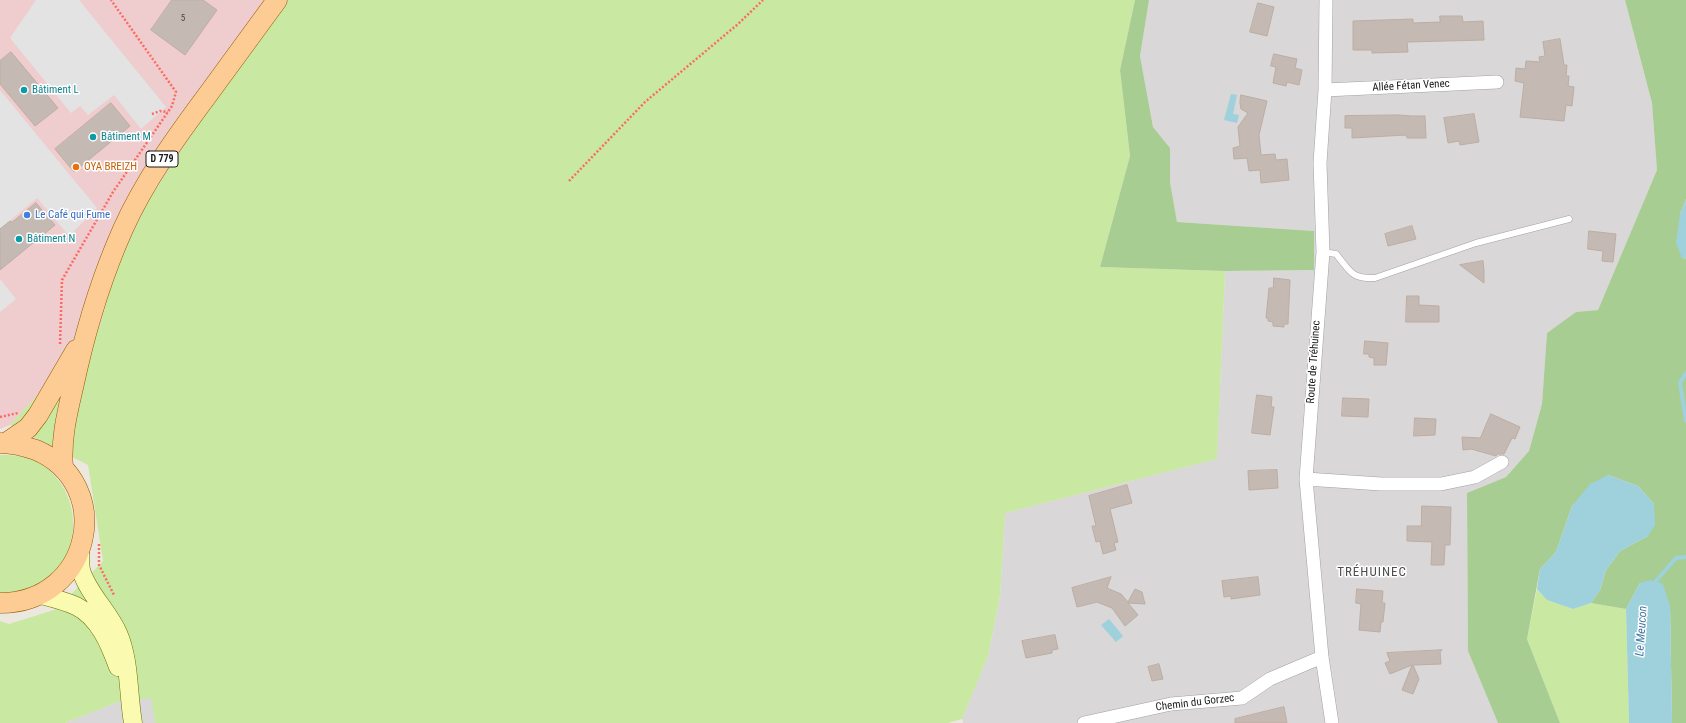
<!DOCTYPE html>
<html>
<head>
<meta charset="utf-8">
<style>
	body { margin:0 }
	canvas { display:block; background:#ede8df }
</style>
</head>
<body>
<canvas width="1686" height="723"></canvas>
<script>
const ctx = document.querySelector('canvas').getContext('2d');
ctx.lineJoin = 'round';
function fill(path, color) { ctx.fillStyle = color; ctx.fill(path, 'evenodd'); }
function trace(path, color, width, dash) { ctx.strokeStyle = color; ctx.lineWidth = width; ctx.lineCap = dash ? 'butt' : 'round'; ctx.setLineDash(dash || []); ctx.stroke(path); }
function label(font, color, halo, rows, align = 'center') {
  ctx.font = font + ' "Roboto Condensed",sans-serif'; ctx.lineWidth = 3; ctx.setLineDash([]); ctx.textBaseline = 'middle'; ctx.strokeStyle = halo; ctx.fillStyle = color; for (const [text, x, y, turn = 0] of rows) {
    ctx.save(); ctx.translate(x, y); ctx.rotate((+turn || 0) * Math.PI / 180); ctx.textAlign = isNaN(turn) ? turn : align; if (halo) ctx.strokeText(text, 0, 0); ctx.fillText(text, 0, 0); ctx.restore();
  }
}
const residential = new Path2D(`
	M1149 0H1625L1652 103 1657 170 1598 310 1576 312 1547 333 1542 404 1529 451 1506 477 1467 493 1468 651 1498 723H963L962 719 988 656 1000 598 1005 513 1217 459 1225 271 1314 270V231L1177 222 1170 182V148L1153 127 1140 56Z
	M152 697 155 723H65L118 702Z`);
const commercial = new Path2D(`
	M0 0H288L211 105 113 276 100 327 10 425 0 429Z`);
const grass = new Path2D(`
	M288 0H1135L1120 70 1130 156 1100 267 1225 271 1217 459 1005 513 1000 597 988 656 962 719 948 723H155L151 698 118 702 65 723H0V621L9 624 57 609 103 561 88 465 10 425 100 327 113 276 149 199 211 105Z
	M0 455C14 455 29 456 41 464 90 496 82 575 24 592 17 594 8 593 0 594Z
	M1537 589 1547 600 1573 609 1591 603 1626 609 1629 723H1560L1527 639Z`);
const forest = new Path2D(`
	M1135 0H1149L1140 56 1153 127 1170 148V182L1177 222 1314 231V270L1225 271 1100 267 1130 156 1120 70Z
	M1625 0H1686V199L1680 214 1682 258 1686 259V723H1672L1670 606 1640 583 1626 609 1591 603 1600 590 1606 570 1620 551 1648 536 1654 504 1638 486 1608 475 1572 506 1556 552 1540 569 1527 639 1560 723H1498L1468 651 1467 493 1506 477 1529 451 1542 404 1547 333 1576 312 1598 310 1657 170 1652 103Z`);
const parking = new Path2D(`
	M36 0H79L166 107 141 129 114 95 88 115 80 106 71 113 10 38Z
	M0 90 97 208 69 236 37 198 0 229Z
	M0 279 16 299 0 312Z`);
const water = new Path2D(`
	M1231 94 1237 95 1233 114 1239 115 1237 123 1224 120Z
	M1686 199V259L1682 258 1676 243 1680 214Z
	M1608 475 1638 486 1654 504 1655 525 1648 536 1620 551 1606 570 1600 590 1591 603 1573 609 1547 600 1537 589 1540 569 1556 552 1572 506 1590 484Z
	M1650 580 1663 584 1670 606 1672 723H1629L1626 609 1640 583Z
	M1109 619 1123 636 1116 642 1101 625Z`);
const stream = new Path2D(`
	M1686 373 1680 383 1686 421
	M1656 586V581L1676 558 1686 557`);
const building = new Path2D(`
	M172 0H203L217 10 185 55 151 30Z
	M1258 3 1274 7 1267 36 1250 32Z
	M1440 16H1462L1463 22 1483 21 1484 40 1407 42 1408 52 1372 53V50H1353V21L1413 19V23L1440 22Z
	M1560 39 1564 65H1567L1566 76H1569L1568 86 1574 87 1572 106 1566 105 1564 121 1520 117 1524 83 1515 81 1516 68 1525 69 1526 61 1540 62 1539 57 1545 56 1543 42Z
	M11 52 58 108 35 126 0 84V61Z
	M1274 54 1297 59 1295 68 1302 70 1299 85 1287 82 1286 86 1273 83 1276 67 1271 66Z
	M1241 95 1267 101 1259 135 1261 155 1275 154 1276 160 1287 159 1289 180 1261 183 1260 170 1249 171 1247 158 1234 159 1233 148 1240 146 1238 127 1248 113 1241 109 1240 103Z
	M111 103 130 126 74 172 55 149Z
	M1474 114 1479 142 1460 145 1459 141 1448 143 1444 118Z
	M1399 115 1411 116H1425L1426 138H1407L1406 135 1352 138V128H1345V116Z
	M36 203 55 225 0 270V229L10 221 12 222Z
	M1412 226 1416 239 1388 246 1385 234Z
	M1589 231 1616 234 1613 262 1602 261 1603 251 1588 249Z
	M1483 261 1484 271V283L1460 265Z
	M1274 278 1290 280 1288 324H1284V327L1273 326V322L1268 321V318H1266L1269 288H1273Z
	M1407 296H1419V305L1439 306V322H1406Z
	M1365 341 1388 343 1386 365H1374V358L1369 357V354H1364Z
	M1257 395 1272 397 1271 407H1274L1270 435 1252 433Z
	M1343 398 1369 399 1368 417 1342 416Z
	M1491 414 1520 427 1515 439 1512 438 1504 454H1497L1496 456 1471 449 1463 450 1462 437 1480 438Z
	M1415 418 1436 419 1435 435 1414 436Z
	M1277 470 1278 488 1249 490 1248 471Z
	M1127 485 1132 503 1110 509 1118 542 1114 543 1116 550 1103 554 1100 541 1096 542 1092 526H1096L1089 496Z
	M1422 506 1451 507 1450 545H1445L1444 565H1431L1432 542 1407 541V526H1421Z
	M1111 577 1107 588 1121 594 1128 602 1135 589 1142 592 1145 604 1128 603 1138 615 1125 626 1112 608 1097 602 1077 607 1072 588Z
	M1258 577 1260 595 1231 599V596L1224 597 1222 581Z
	M1357 589 1383 591 1382 603H1385L1383 622H1381L1380 632 1359 630 1361 604 1356 603Z
	M1055 635 1058 649 1052 650V653L1026 658 1022 641Z
	M1442 650 1440 652 1441 664 1413 665 1419 679 1413 694 1402 690 1412 665 1390 674 1385 663 1390 661 1387 653Z
	M1159 664 1163 679 1152 681 1148 667Z
	M1284 707 1287 723H1235V719Z`);
const path = new Path2D(`
	M152 114 160 111 168 112
	M569 181 645 102 738 24 763 0
	M60 344 62 280 113 192 172 106 176 92 111 0
	M0 417 18 413
	M99 544V565L114 595`);
const lane = new Path2D(`
	M1323 252 1336 254C1350 271 1351 279 1375 278L1476 243 1569 219`);
const street = new Path2D(`
	M1326 0 1325 90 1320 163 1323 252 1306 479 1322 657 1332 723
	M1325 90 1497 82
	M1306 479 1381 484H1441L1475 477 1502 462
	M1084 723 1171 704 1242 698 1270 679 1322 657`);
const secondary = new Path2D(`
	M80 551C80 557 80 564 81 570 87 592 109 612 118 633 130 660 128 694 133 723
	M41 595C53 598 65 601 76 606 99 617 110 645 118 667`);
const primary = new Path2D(`
	M0 443C13 443 24 446 36 450 116 484 92 603 0 603
	M6 443 28 428 38 415 76 350
	M63 468C60 434 70 403 77 370 88 322 103 274 123 229 145 180 177 136 209 93 232 62 254 31 277 0`);
const markers = [
	[24,90,4,"#0f9aa8"],
	[93,137,4,"#0f9aa8"],
	[76,167,4,"#e8710a"],
	[27,215,4,"#3f7fe0"],
	[19,239,4,"#0f9aa8"]
];
const numberNames = [
	["5",183,19]
];
const shields = [
	[162,159,32]
];
const shieldNames = [
	["D 779",162,159]
];
const streetNames = [
	["Allée Fétan Venec",1411,86,-3],
	["Route de Tréhuinec",1314,362,-86],
	["Chemin du Gorzec",1195,703,-7]
];
const cultureNames = [
	["Bâtiment L",32,90],
	["Bâtiment M",101,137],
	["Bâtiment N",27,239]
];
const foodNames = [
	["OYA BREIZH",84,167]
];
const shopNames = [
	["Le Café qui Fume",35,215]
];
const waterNames = [
	["Le Meucon",1642,631,-86]
];
const quarterNames = [
	["TRÉHUINEC",1372,573]
];
fill(residential, '#d9d7d7');
fill(commercial, '#efcdce');
fill(grass, '#c9e9a3');
fill(forest, '#a7cd93');
fill(parking, '#e3e3e3');
fill(water, '#9ed1dc');
trace(stream, '#9ed1dc', 4);
fill(building, '#c4bab3');
trace(building, '#beada2', 1);
trace(lane, '#a2a2a2', 7);
trace(street, '#a2a2a2', 14);
trace(secondary, '#6a7103', 19);
trace(primary, '#915b00', 21);
trace(path, '#fc6a61', 2.5, [2, 2]);
trace(lane, '#fff', 6);
trace(street, '#fff', 13);
trace(secondary, '#fafab0', 18);
trace(primary, '#fdcb94', 20);
for (const [x, y, r, color] of markers) { const dot = new Path2D(); dot.arc(x, y, r, 0, 2 * Math.PI); ctx.fillStyle = color; ctx.fill(dot); trace(dot, '#fff', 1.5); }
label('9px', '#454341', null, numberNames);
for (const [x, y, w] of shields) { const box = new Path2D(); box.roundRect(x - w / 2, y - 8, w, 16, 3); ctx.fillStyle = '#fff'; ctx.fill(box); trace(box, '#1b1b1b', 1); }
label('bold 10px', '#1b1b1b', null, shieldNames);
label('11px', '#1b1b1b', '#fff', streetNames);
label('11px', '#0d838f', '#fff', cultureNames, 'left');
label('11px', '#c56008', '#fff', foodNames, 'left');
label('11px', '#366cbe', '#fff', shopNames, 'left');
label('italic 12px', '#4378a3', '#fff', waterNames);
ctx.letterSpacing = '1px';
label('13px', '#4e4e4e', '#fff', quarterNames);
ctx.letterSpacing = '0px';
</script>
</body>
</html>
